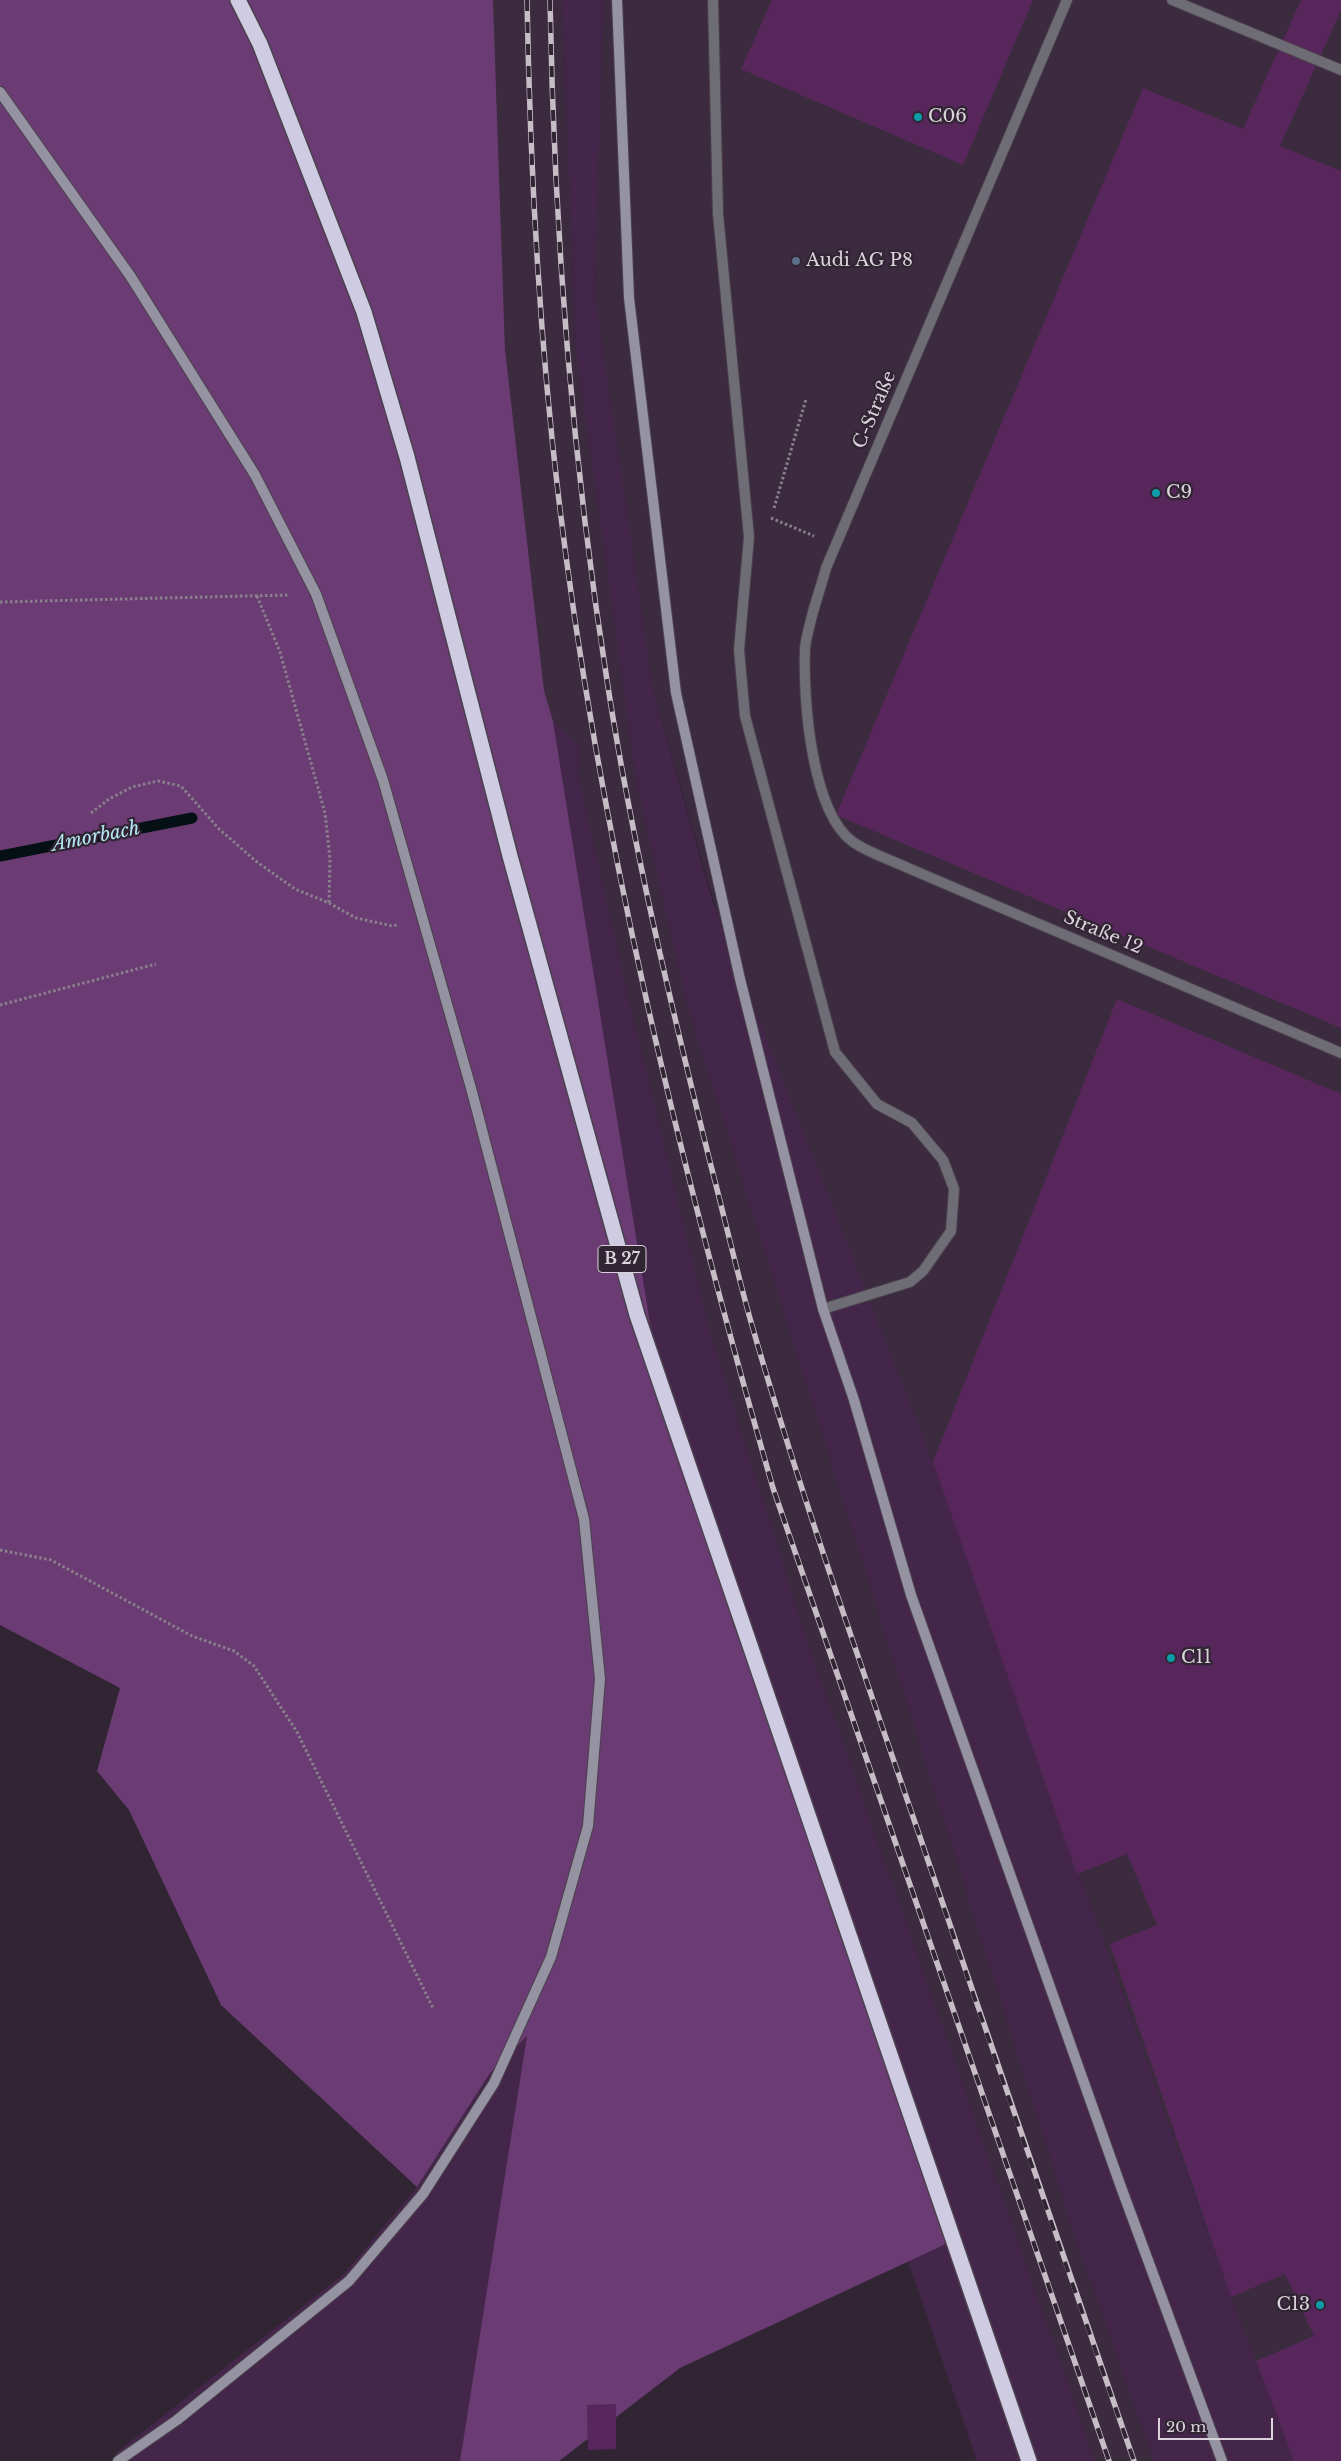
<!DOCTYPE html>
<html>
<head>
<meta charset="utf-8">
<style>
	body { margin:0 }
	#map { position:relative; width:1341px; height:2461px; overflow:hidden; background:#312533; font-family:"Libre Baskerville",serif }
	canvas { display:block }
	.scale { position:absolute; left:1158px; top:2418px; width:115px; height:22px; box-sizing:border-box; border:2px solid #dbd3dc; border-top:0; padding-left:6px; font-size:15px; line-height:18px; white-space:nowrap; color:#dbd3dc; -webkit-text-stroke:4px #312533; paint-order:stroke }
</style>
</head>
<body>
<div id="map">
<canvas width="1341" height="2461"></canvas>
<div class="scale">20 m</div>
</div>
<script>
const ctx = document.querySelector('canvas').getContext('2d');
ctx.lineJoin = 'round';
function fill(path, color) { ctx.fillStyle = color; ctx.fill(path, 'evenodd'); }
function trace(path, color, width, dash) { ctx.strokeStyle = color; ctx.lineWidth = width; ctx.lineCap = dash ? 'butt' : 'round'; ctx.setLineDash(dash || []); ctx.stroke(path); }
function label(font, color, halo, rows, align = 'center') {
  ctx.font = font + ' "Libre Baskerville",serif'; ctx.lineWidth = 4.5; ctx.setLineDash([]); ctx.textBaseline = 'middle'; ctx.strokeStyle = halo; ctx.fillStyle = color; for (const [text, x, y, turn = 0] of rows) {
    ctx.save(); ctx.translate(x, y); ctx.rotate((+turn || 0) * Math.PI / 180); ctx.textAlign = isNaN(turn) ? turn : align; if (halo) ctx.strokeText(text, 0, 0); ctx.fillText(text, 0, 0); ctx.restore();
  }
}
const built = new Path2D(`
	M493 0H562L576 349 637 785 687 1005 1075 2237 1154 2461H1095L807 1640 711 1335 634 1022 578 774 581 747 553 721 544 690 505 349Z
	M603 0H1341V2461H1294L1231 2297 933 1462 748 1021 653 689 595 294Z`);
const green = new Path2D(`
	M562 0H603L595 294 653 689 677 776 712 900 933 1462 1231 2297 1294 2461H1154L1075 2237 687 1005 637 785 576 349Z
	M553 721 581 747 578 774 634 1022 711 1335 807 1640 1095 2461H977L908 2261 950 2242 667 1429Z
	M528 2035 460 2461H120L116 2453 344 2274 417 2187 490 2073Z`);
const forest = new Path2D(`
	M0 0H493L505 349 544 690 553 721 667 1429 950 2242 680 2368 559 2461H460L527 2036 490 2073 417 2187 221 2005 129 1810 97 1771 120 1688 0 1625Z`);
const stream = new Path2D(`
	M0 856 192 818`);
const building = new Path2D(`
	M772 0H1033L963 165 741 69Z
	M1301 0H1341V10L1280 146 1341 171V1028L836 815 1143 88 1243 129Z
	M1117 999 1341 1094V2461H1294L1256 2361 1314 2336 1285 2274 1231 2297 1110 1944 1157 1925 1127 1854 1077 1874 933 1462Z
	M616 2404V2449L588 2450 587 2405Z`);
const path = new Path2D(`
	M774 508 806 399
	M771 518 814 536
	M257 596 280 652 325 813 330 859 329 903
	M0 602 288 595
	M91 813 109 799 132 787 158 781 181 786 219 829 257 862 295 889 329 903 356 918 393 926 399 924
	M0 1005 156 964
	M0 1550 51 1560 192 1636 234 1651 254 1666 297 1732 433 2008`);
const lane = new Path2D(`
	M713 0 718 214 749 537 739 650 745 716 835 1052 877 1104 912 1123 943 1160 954 1189 951 1231 923 1271 910 1282 823 1309`);
const street = new Path2D(`
	M1067 0 826 568C820 591 807 626 805 649 803 698 811 812 853 842 869 853 891 860 908 868L1341 1053
	M1172 0 1341 70`);
const secondary = new Path2D(`
	M617 0 629 298 676 693 740 979 823 1309 854 1400 911 1595 1121 2187 1222 2461
	M0 92 131 277 255 475 316 594 383 780 471 1088 584 1519 600 1679 588 1826 551 1957 494 2083 423 2194 349 2281 177 2420 118 2461`);
const highway = new Path2D(`
	M238 0 260 44 364 312 407 457 510 856 637 1315 1029 2461`);
const rail = new Path2D(`
	M527 0C530 167 539 335 559 501 599 835 680 1165 773 1488L1109 2461
	M550 0C554 230 572 460 608 687 633 847 671 1005 710 1162 724 1215 736 1269 751 1322 798 1486 855 1647 910 1808 984 2026 1058 2244 1134 2461`);
const markers = [
	[918,117,5,"#0f9aa8"],
	[796,261,5,"#5c6f8a"],
	[1156,493,5,"#0f9aa8"],
	[1171,1658,5,"#0f9aa8"],
	[1320,2305,5,"#0f9aa8"]
];
const shields = [
	[622,1259,48]
];
const shieldNames = [
	["B 27",622,1259]
];
const poiNames = [
	["C06",928,117],
	["Audi AG P8",806,261],
	["C9",1166,493],
	["C11",1181,1658],
	["C13",1310,2305,"right"]
];
const streetNames = [
	["C-Straße",875,410,-67],
	["Straße 12",1103,933,23]
];
const waterNames = [
	["Amorbach",96,837,-11]
];
fill(built, '#3c2b3f');
fill(green, '#45264b');
fill(forest, '#6a3c73');
trace(stream, '#041014', 11);
fill(building, '#57275c');
trace(lane, '#4c414e', 12);
trace(street, '#4c414e', 12);
trace(secondary, '#4c414e', 12);
trace(highway, '#4c414e', 18);
trace(path, '#8a808c', 3, [2.5, 2.5]);
trace(lane, '#6e6d76', 10);
trace(street, '#6e6d76', 10);
trace(secondary, '#9593a1', 10);
trace(highway, '#cecbe2', 15);
trace(rail, '#c6bdc7', 5.5);
trace(rail, '#312533', 4, [11]);
for (const [x, y, r, color] of markers) { const dot = new Path2D(); dot.arc(x, y, r, 0, 2 * Math.PI); ctx.fillStyle = color; ctx.fill(dot); trace(dot, '#312533', 2); }
for (const [x, y, w] of shields) { const box = new Path2D(); box.roundRect(x - w / 2, y - 13.5, w, 27, 4); ctx.fillStyle = '#312533'; ctx.fill(box); trace(box, '#dbd3dc', 1); }
label('bold 16px', '#dbd3dc', null, shieldNames);
label('18px', '#dbd3dc', '#312533', poiNames, 'left');
label('18px', '#dbd3dc', '#312533', streetNames);
label('italic 19px', '#b7e7f5', '#312533', waterNames);
</script>
</body>
</html>
